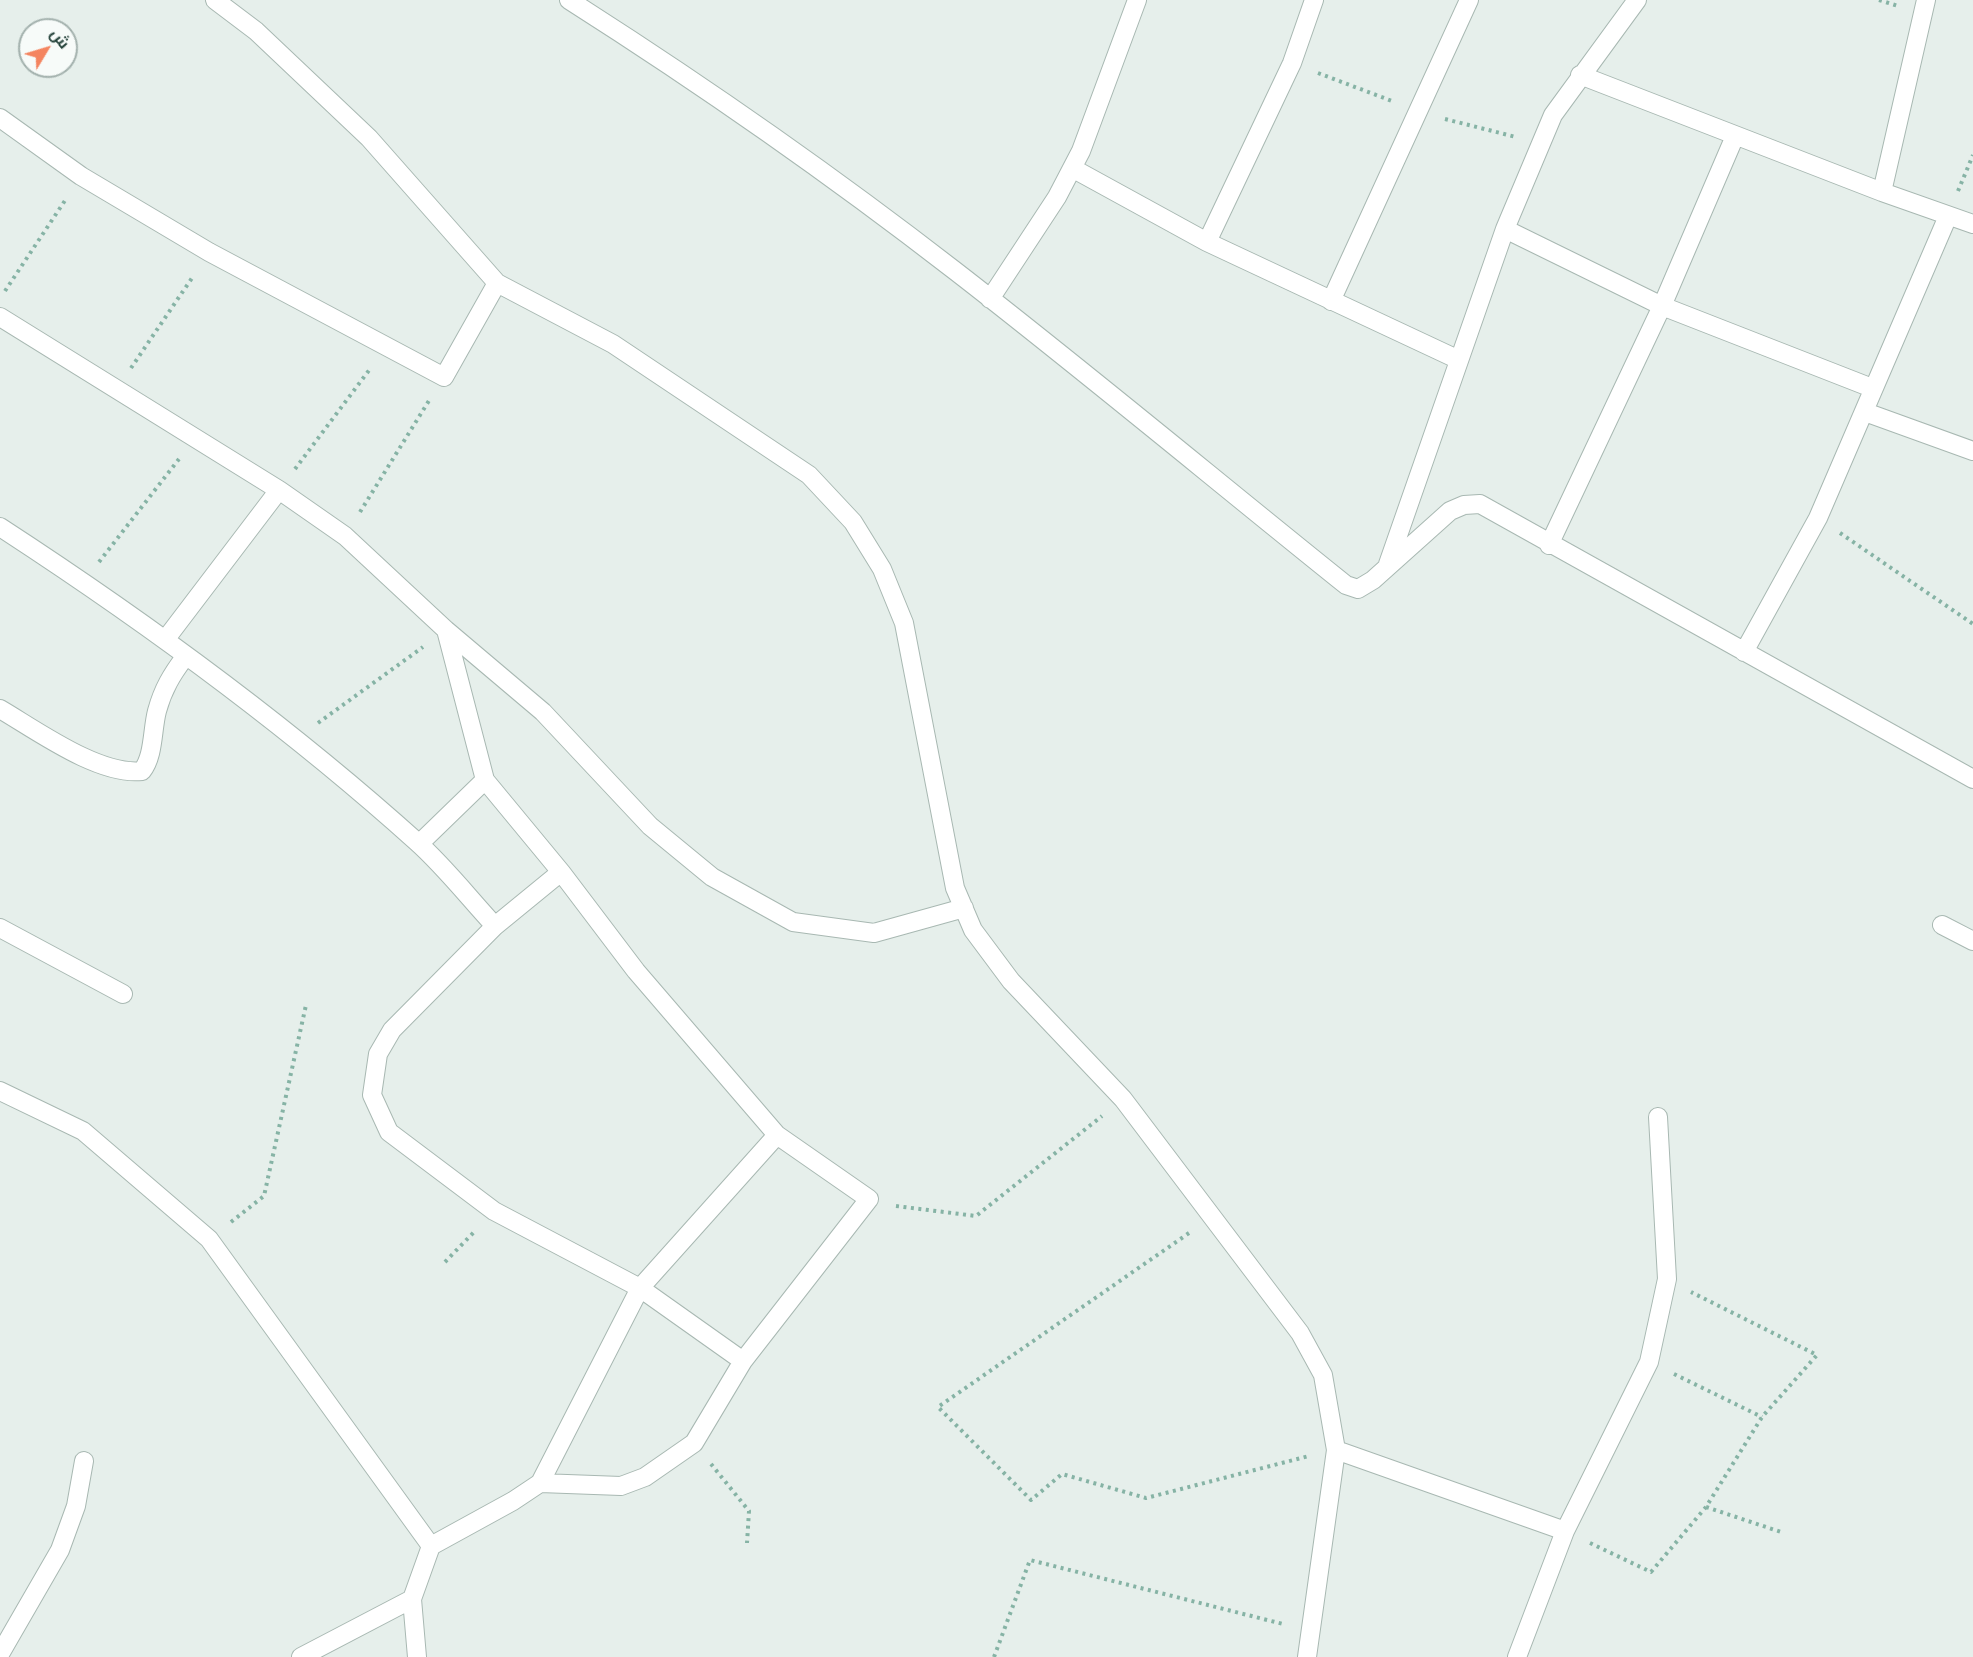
<!DOCTYPE html>
<html>
<head>
<meta charset="utf-8">
<style>
	body { margin:0 }
	#map { position:relative; width:1973px; height:1657px; overflow:hidden; background:#e6efeb; font-family:Ubuntu,Cairo,sans-serif }
	canvas { display:block }
	.north { position:absolute; left:18px; top:18px; width:60px; height:60px; box-sizing:border-box; background:#f7fbf9; border:2px solid #a3b1ad; border-radius:50%; rotate:52deg; font-size:16px; font-weight:700; line-height:24px; text-align:center; color:#24423a }
	.north::after { content:''; display:block; margin:auto; width:21px; height:27px; background:#f4845f; clip-path:polygon(50% 0,100% 100%,50% 72%,0 100%) }
</style>
</head>
<body>
<div id="map">
<canvas width="1973" height="1657"></canvas>
<div class="north">ش</div>
</div>
<script>
const ctx = document.querySelector('canvas').getContext('2d');
ctx.lineJoin = 'round';
function trace(path, color, width, dash) { ctx.strokeStyle = color; ctx.lineWidth = width; ctx.lineCap = dash ? 'butt' : 'round'; ctx.setLineDash(dash || []); ctx.stroke(path); }
const path = new Path2D(`
	M1879 0 1898 6
	M1318 73 1392 101
	M1445 119 1516 137
	M1958 191 1973 155
	M5 291 66 199
	M131 368 194 275
	M295 469 370 369
	M360 512 430 399
	M1840 533 1973 624
	M99 562 179 459
	M318 723 423 647
	M896 1206 976 1216 1102 1116
	M231 1222 264 1196 306 1005
	M1189 1233 938 1407 1031 1500 1062 1474 1146 1498 1309 1456
	M445 1262 475 1231
	M1674 1374 1762 1417
	M711 1464 749 1511 747 1543
	M1706 1507 1781 1532
	M1590 1543 1651 1572 1706 1507 1762 1417 1817 1355 1691 1292
	M994 1657 1030 1560 1283 1624`);
const minor = new Path2D(`
	M215 0 256 31 369 138 497 283 613 344 809 475 853 522 882 569 904 623 955 888 973 930 1011 981 1123 1099 1300 1333 1323 1375 1336 1450 1307 1657
	M569 0C701 84 830 174 954 270 1086 372 1215 480 1346 585L1358 589 1373 580 1450 511 1464 505 1480 504 1973 779
	M1637 0 1553 115 1505 229 1662 306 1872 388
	M1580 75 1882 192 1973 224
	M0 118 81 176 209 252 444 377 497 283
	M1072 168 1207 242 1459 360
	M1882 192 1926 0
	M1207 242 1292 63 1314 0
	M990 299 1057 197 1081 151 1137 0
	M1331 301 1469 0
	M0 317 279 490 345 536 446 630 543 712 650 826 712 877 793 922 874 933 964 908
	M1865 412 1973 451
	M0 527C146 622 288 726 417 842 445 867 469 898 495 926
	M1549 545 1662 306 1735 136
	M1388 564 1505 229
	M446 630 485 780 561 872 636 971 777 1135 869 1199 743 1361 694 1443 645 1477 621 1486 540 1483
	M165 640 279 490
	M1744 652 1818 518 1948 216
	M0 709C36 730 99 776 142 771 154 756 152 730 157 711 163 689 172 674 185 657
	M419 844 485 780
	M561 872 495 926 392 1030 378 1054 372 1095 389 1132 494 1211 640 1288 743 1361
	M1942 925 1973 941
	M0 928 123 994
	M0 1091 83 1131 209 1239 431 1546
	M1336 1450 1565 1531
	M0 1654 60 1550 76 1506 84 1461
	M301 1657 412 1599
	M417 1657 412 1599 431 1546 513 1501 540 1483 640 1288 777 1135
	M1517 1657 1565 1531 1649 1362 1667 1279 1658 1117`);
trace(minor, '#a8b8b2', 20);
trace(path, '#86b3a5', 4, [3, 4.5]);
trace(minor, '#fff', 18);
</script>
</body>
</html>
